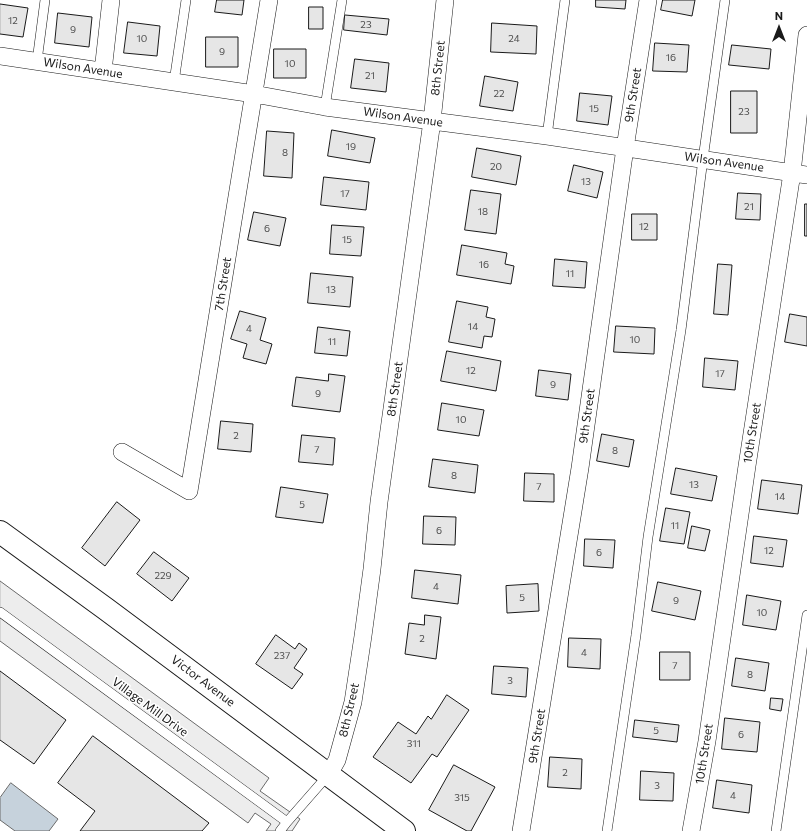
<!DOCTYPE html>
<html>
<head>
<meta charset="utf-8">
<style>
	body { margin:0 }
	#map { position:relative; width:807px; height:831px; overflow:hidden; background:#fff; font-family:Commissioner,sans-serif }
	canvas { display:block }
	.north { position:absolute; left:759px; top:8px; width:40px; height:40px; -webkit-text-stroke:3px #fff; paint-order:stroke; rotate:0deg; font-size:11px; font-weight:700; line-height:16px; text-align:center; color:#1a1a1a }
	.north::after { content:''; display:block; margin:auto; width:14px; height:18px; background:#1a1a1a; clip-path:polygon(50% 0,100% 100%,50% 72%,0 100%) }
</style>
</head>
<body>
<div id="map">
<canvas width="807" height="831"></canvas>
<div class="north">N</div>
</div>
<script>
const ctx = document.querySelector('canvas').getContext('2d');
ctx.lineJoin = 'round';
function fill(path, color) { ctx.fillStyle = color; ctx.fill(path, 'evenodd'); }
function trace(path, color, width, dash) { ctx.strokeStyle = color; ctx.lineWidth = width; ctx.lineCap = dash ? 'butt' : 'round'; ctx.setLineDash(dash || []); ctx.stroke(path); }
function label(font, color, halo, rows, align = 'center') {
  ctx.font = font + ' Commissioner,sans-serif'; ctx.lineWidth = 3; ctx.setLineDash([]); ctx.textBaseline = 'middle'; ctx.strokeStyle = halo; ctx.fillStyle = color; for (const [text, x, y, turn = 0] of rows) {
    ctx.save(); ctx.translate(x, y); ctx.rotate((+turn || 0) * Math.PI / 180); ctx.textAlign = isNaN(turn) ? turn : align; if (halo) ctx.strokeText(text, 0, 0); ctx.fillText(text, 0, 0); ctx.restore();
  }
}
const parking = new Path2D(`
	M0 581 269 778 260 791 300 819 292 831H266L271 824 255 813 248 823 0 641Z`);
const water = new Path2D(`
	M11 783 58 819 49 831H15L0 820V798Z`);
const building = new Path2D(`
	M217 0H244L242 15 215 12Z
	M596 0H626L625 9 596 7Z
	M663 0H695L692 16 661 10Z
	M0 4 28 8 23 37 0 34Z
	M309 7H323V29H309Z
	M58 13 92 17 89 47 55 43Z
	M345 15 389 19 387 35 344 30Z
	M128 22 160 26 157 56 124 53Z
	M492 23 537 26 536 54 491 52Z
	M206 37H238V67H206Z
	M655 43 689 45 687 72 653 71Z
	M732 45 771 49 769 69 729 65Z
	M274 49H306V78H274Z
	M355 59 389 63 386 92 351 88Z
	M485 76 518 82 513 111 480 106Z
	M731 91H757V133H731Z
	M580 93 612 96 608 125 577 121Z
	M332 130 375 138 370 163 328 156Z
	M267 131 294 133 292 178 264 176Z
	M477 148 521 156 516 185 472 177Z
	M574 165 603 172 597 198 568 191Z
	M324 177 369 182 366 210 321 205Z
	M471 190 501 194 496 234 465 230Z
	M738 193 761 194 760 220 736 219Z
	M805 204H807V236H805Z
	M254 212 286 218 280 246 248 240Z
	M632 214H657V240H632Z
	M332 225 364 227 361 256 330 254Z
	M462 245 507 253 505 264 514 266 511 284 457 275Z
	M555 259 587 262 585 288 553 286Z
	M718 264 732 265 728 315 714 314Z
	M311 273 353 277 350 307 308 303Z
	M457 301 488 307 486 317 495 319 492 337 484 336 482 348 449 342Z
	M240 311 266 318 260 340 272 344 266 364 243 358 247 344 231 339Z
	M790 314 807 317V346L785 342Z
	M616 326 655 328 654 354 614 352Z
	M318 327 350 331 347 356 315 353Z
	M447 351 501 361 496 391 441 381Z
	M705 358 738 361 735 390 703 387Z
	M539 370 571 374 568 400 536 396Z
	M329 374 345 376 340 412 292 406 296 377 328 381Z
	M442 403 484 410 479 436 438 430Z
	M221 421 253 424 251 452 218 449Z
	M602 434 634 440 629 467 597 461Z
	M302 435 335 438 333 465 299 462Z
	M433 459 478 465 475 493 429 487Z
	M676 468 717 476 712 501 671 494Z
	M525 473 554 474V502L524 501Z
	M762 480 802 485 798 514 758 509Z
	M281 487 328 494 323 523 276 517Z
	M117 502 140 520 105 566 82 548Z
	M666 508 690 512 684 544 660 541Z
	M424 516 456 517 455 545 423 544Z
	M692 526 710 530 705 551 688 548Z
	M754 536 787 540 783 567 751 563Z
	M585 539 615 540 613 568 584 566Z
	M154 552 189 578 172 601 137 574Z
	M415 570 461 575 458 604 412 598Z
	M658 582 701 591 695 620 652 611Z
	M538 584 539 611 507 613 506 586Z
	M747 595 781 601 776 630 743 625Z
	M425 615 441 617 436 659 405 654 409 623 424 625Z
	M276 635 295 649 299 643 307 649 294 668 303 674 292 689 256 664Z
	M569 638 601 639 600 669 568 667Z
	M660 652H690V680H660Z
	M736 658 769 663 765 691 732 686Z
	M494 666 528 668 526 697 492 694Z
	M0 671 66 720 34 764 0 740Z
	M447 695 469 710 437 757 432 754 411 783 373 757 398 722 416 734 428 716 431 719Z
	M771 698 783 699 781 711 770 709Z
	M725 718 760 722 757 752 722 749Z
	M635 720 679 725 677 742 633 737Z
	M93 736 209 823 202 831H80L95 811 58 783Z
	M550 757 582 759 581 789 548 787Z
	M454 765 495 787 471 831H467L429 810Z
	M641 771 674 773 673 801 640 800Z
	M717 780 752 785 749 813 713 808Z`);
const lane = new Path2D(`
	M37 61 45 0
	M174 82 186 0
	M325 107 342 0
	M547 136 565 0
	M0 612 287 822
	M280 831 287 822 329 774
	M607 831 636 635 648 537 681 330 703 159 725 0
	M776 831 807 615`);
const street = new Path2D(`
	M0 56 254 94 325 107 547 136 807 175
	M103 71 111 0
	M122 452 189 491 269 0
	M329 774 337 760 353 702 363 636 372 569 379 502 432 121 445 0
	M521 831 580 468 625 148 648 0
	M691 831 707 741 747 466 792 173 807 35`);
const secondary = new Path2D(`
	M0 532 106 609 404 831`);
const numberNames = [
	["12",13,21],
	["23",366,25],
	["9",73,30],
	["10",142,39],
	["24",514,39],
	["9",222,52],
	["16",671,58],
	["10",290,64],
	["21",370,76],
	["22",499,94],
	["15",594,109],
	["23",744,112],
	["19",351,147],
	["8",285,153],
	["20",496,167],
	["13",586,182],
	["17",345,194],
	["21",749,207],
	["18",483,212],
	["12",644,227],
	["6",267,229],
	["15",347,240],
	["16",484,265],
	["11",570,274],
	["13",331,290],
	["14",473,327],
	["4",249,329],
	["10",635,340],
	["11",332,342],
	["12",471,371],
	["17",720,374],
	["9",553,385],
	["9",318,394],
	["10",461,420],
	["2",236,436],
	["7",317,450],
	["8",615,451],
	["8",454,476],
	["13",694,485],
	["7",539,487],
	["14",780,497],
	["5",302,505],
	["11",675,526],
	["6",439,531],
	["12",769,551],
	["6",599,553],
	["229",163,576],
	["4",436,587],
	["5",522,598],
	["9",676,601],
	["10",762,613],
	["2",422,639],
	["4",584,653],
	["237",282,656],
	["7",675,666],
	["8",750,675],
	["3",510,681],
	["5",656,731],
	["6",741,735],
	["311",414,744],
	["2",565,773],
	["3",657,786],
	["4",733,796],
	["315",462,798]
];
const streetNames = [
	["Wilson Avenue",83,68,9],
	["8th Street",438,68,-84],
	["9th Street",633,95,-81],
	["Wilson Avenue",403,117,8],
	["Wilson Avenue",724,162,8],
	["7th Street",223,284,-81],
	["8th Street",395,389,-82],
	["9th Street",587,416,-82],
	["10th Street",752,433,-81],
	["Victor Avenue",203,681,37],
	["Village Mill Drive",150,707,36],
	["8th Street",349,710,-77],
	["9th Street",537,736,-81],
	["10th Street",704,754,-81]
];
fill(parking, '#ededed');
trace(parking, '#6a6a6a', 1);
fill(water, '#c6d2dc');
trace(water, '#6a6a6a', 1);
fill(building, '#e6e6e6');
trace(building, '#1a1a1a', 1);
trace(lane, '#1a1a1a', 10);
trace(street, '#1a1a1a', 18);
trace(secondary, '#1a1a1a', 24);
trace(lane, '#fff', 9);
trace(street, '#fff', 17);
trace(secondary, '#fff', 22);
label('10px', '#4d4d4d', null, numberNames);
label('12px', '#1a1a1a', '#fff', streetNames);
</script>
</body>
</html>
